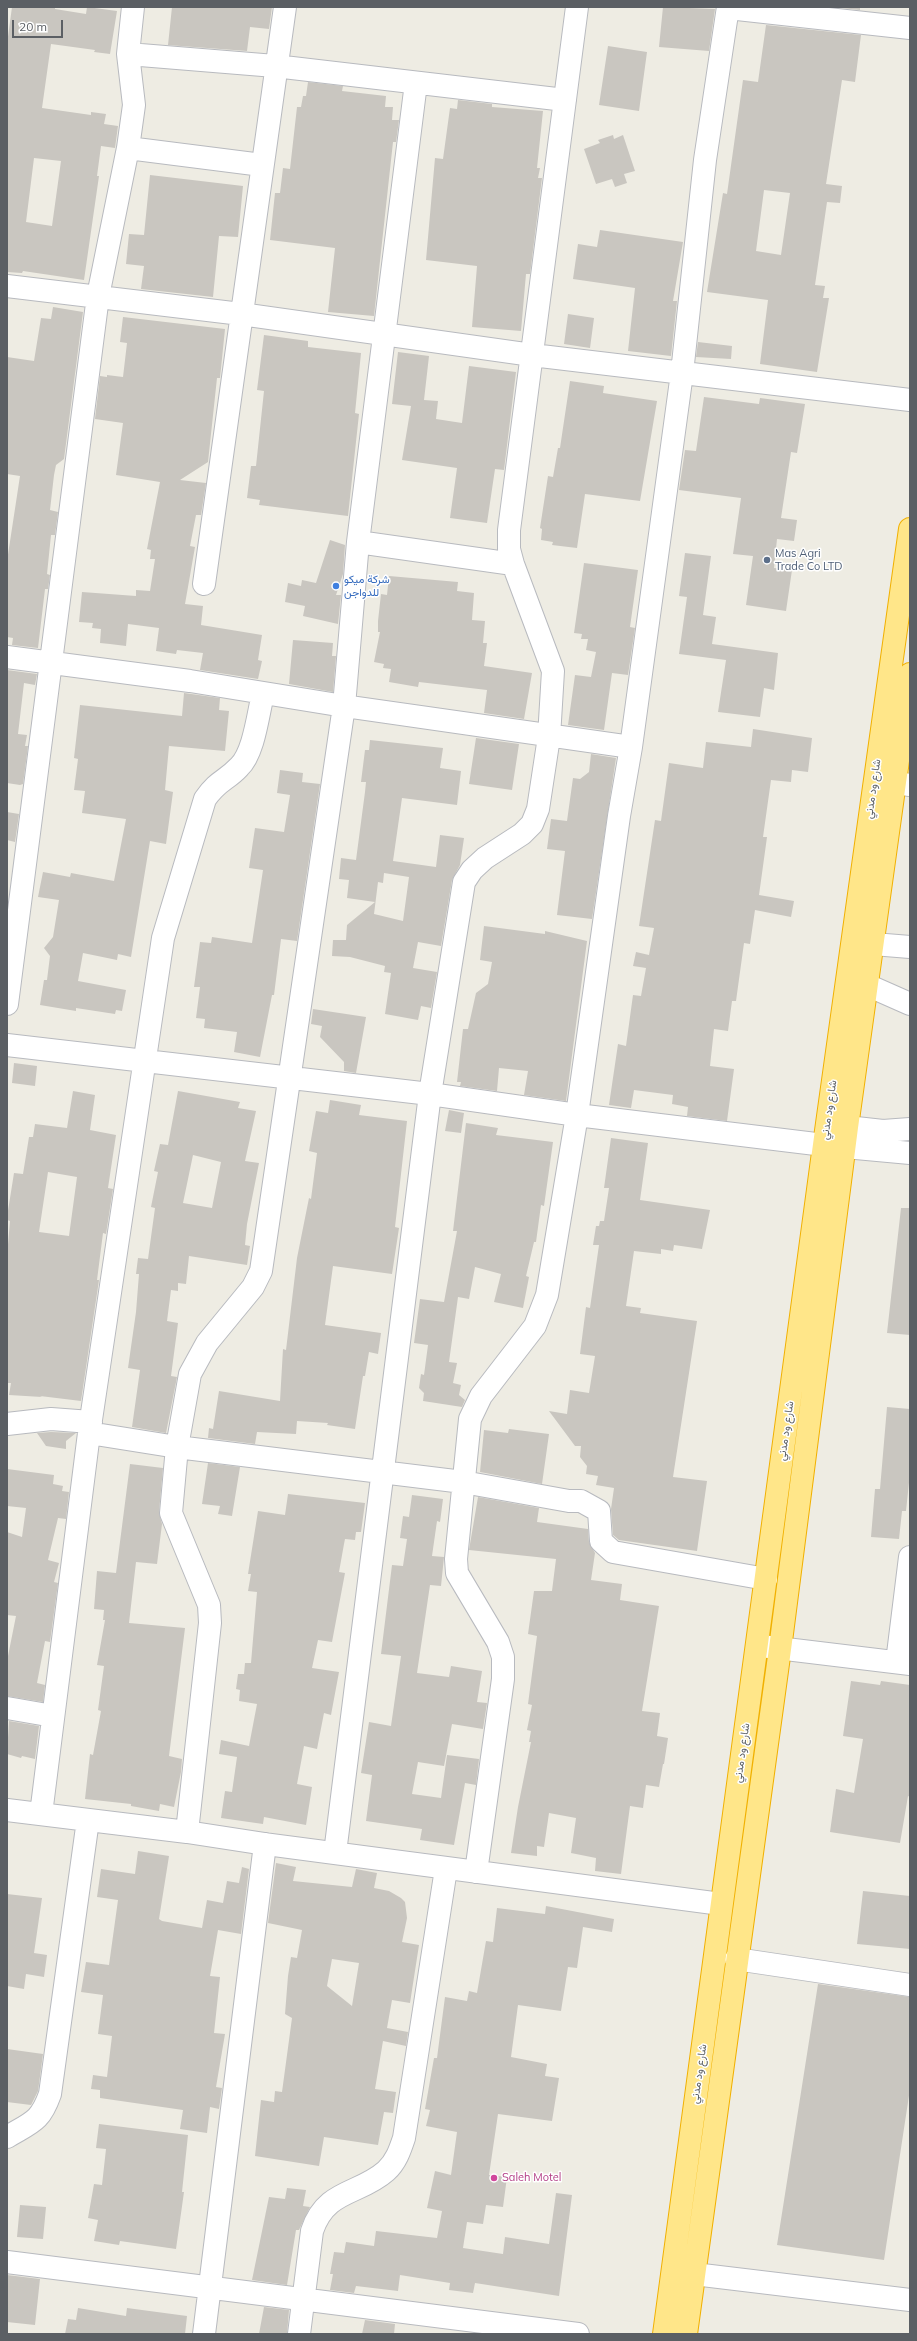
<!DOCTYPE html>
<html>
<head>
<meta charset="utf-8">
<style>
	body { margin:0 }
	#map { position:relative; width:917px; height:2341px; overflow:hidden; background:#eeece3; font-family:Mulish,sans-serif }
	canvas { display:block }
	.frame { position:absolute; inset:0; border:8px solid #5b5f64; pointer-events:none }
	.scale { position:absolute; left:12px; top:20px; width:51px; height:18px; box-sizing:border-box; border:2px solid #5b5f64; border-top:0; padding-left:5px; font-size:12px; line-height:14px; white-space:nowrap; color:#5b5f64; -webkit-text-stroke:3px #fff; paint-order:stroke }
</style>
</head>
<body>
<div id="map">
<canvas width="917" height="2341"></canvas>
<div class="frame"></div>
<div class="scale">20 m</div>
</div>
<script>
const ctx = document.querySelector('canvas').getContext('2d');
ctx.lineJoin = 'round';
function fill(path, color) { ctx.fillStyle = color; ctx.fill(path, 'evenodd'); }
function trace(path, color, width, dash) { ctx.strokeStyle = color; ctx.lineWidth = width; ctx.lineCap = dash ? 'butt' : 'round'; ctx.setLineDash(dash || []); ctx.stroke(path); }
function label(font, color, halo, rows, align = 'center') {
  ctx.font = font + ' Mulish,Vazirmatn,sans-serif'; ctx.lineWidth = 3; ctx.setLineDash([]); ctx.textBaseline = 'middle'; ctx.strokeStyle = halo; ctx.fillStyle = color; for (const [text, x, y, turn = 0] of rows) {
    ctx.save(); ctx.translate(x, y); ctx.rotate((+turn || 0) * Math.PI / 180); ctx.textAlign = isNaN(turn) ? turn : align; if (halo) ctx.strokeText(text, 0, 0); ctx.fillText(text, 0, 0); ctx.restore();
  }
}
const building = new Path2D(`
	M12 7H55V9L86 14 87 7 117 11 110 54 94 52 95 50 51 44 42 108 91 115V112L106 114 104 124 118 126 115 148 101 146 97 176H99L84 280 23 271 22 273 7 272V44ZM34 158 61 161 52 226 26 222Z
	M172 7H272L269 29 250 27 247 51 168 45Z
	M663 7 715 9 709 51 659 47Z
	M833 7H860V10Z
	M766 25 861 35 855 82 842 80 826 184 842 186 840 203 827 202 815 285 825 286 823 298H829L817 372 760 364 768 300 707 292 723 193 727 194 743 80 758 82ZM764 190 790 193 781 255 756 251Z
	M608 46 647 52 639 111 599 105Z
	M308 82 343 86 342 91 386 96 385 107H393L392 120H399L396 142H393L374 316 328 312 335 248 270 240 275 193H280L283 168 290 169 297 107H301L303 96H306Z
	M458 100 492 104V107L543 111 537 168H540L538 178H542L530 274H526L521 331 472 327 477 266 426 260 435 158 443 159 450 108 457 109Z
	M613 135 614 139 623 135 635 171 624 174 627 183 615 187 612 179 596 184 584 149 600 143 598 140Z
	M150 175 243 186 238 237 219 236 213 297 141 289 144 266 126 264 129 234 144 235Z
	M600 230 683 242 673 301H677L671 356 628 351 635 288 573 279 578 244 597 247Z
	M53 307 83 312 64 459 56 465 54 475 50 510 58 512 55 535H51L47 574 50 575 48 589H45L38 648 12 645 13 638 7 637V561L20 476 7 474V357L34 361 41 318 51 319Z
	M568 314 594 318 590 348 564 344Z
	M123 317 225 329 220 378H217L208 462 180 480 206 483 201 515H196L190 546 195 547 185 604 203 606 201 625 262 635 258 660 262 661 258 679 200 670 203 653 177 650 176 654 156 651 159 628 128 624 126 646 110 644 100 643 101 629 92 628 93 623 79 622 82 592 136 596V590L150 591 155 559H150L151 550 147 549 160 482 116 475 123 423 95 419 100 376 107 377V375L123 377 127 343 120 342Z
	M264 335 308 341V347L361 353 355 413 359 414 348 516 259 505 260 500 247 498 251 466H256L264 391 257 390Z
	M698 342 732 346 731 359 696 357Z
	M398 352 429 356 424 400 438 401 436 419 462 423 469 366 516 372 504 470 495 469 487 523 450 518 457 468 402 460 411 406 392 404Z
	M570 381 604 386 603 393 657 401 640 501 585 494 577 548 552 545 553 542 541 540 542 529 540 528 548 476 553 477 558 448H560Z
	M704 397 759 404 760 398 805 404 797 453 791 452 781 518 797 520 794 541 777 539 774 568 792 570 786 611 746 605 753 556 733 554 741 498 679 490 685 450 696 451Z
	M330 540 345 545 343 574 336 595H341L338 624 303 616 305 606 285 602 288 583 301 586 302 580 316 583Z
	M685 553 711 556 703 615 716 617 712 644 778 653 774 690 764 688 760 717 718 712 726 660 679 654 687 597 679 596Z
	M584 563 638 570 630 627 635 628 628 675 612 673 604 730 568 725 575 675 591 677 596 652 586 650 588 639H581L582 634 574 633Z
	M389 576 458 582 457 591 474 593 472 620 485 621 483 643H487L484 666 532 673 524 719 484 713 487 690 419 682 418 687 389 682 391 669 383 668 384 664 374 662 380 632H378V621L381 594 387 595Z
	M293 640 333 643 332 656H336L333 692 289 684Z
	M7 670 37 674 35 685 24 683 18 734 27 735 25 746H28L23 784 20 785 7 783Z
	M184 693 220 698 219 710 229 711 225 751 169 746 165 790 173 792 166 844 150 841 131 957 118 954 117 960 83 953 78 981 126 990 122 1011 116 1010 115 1014 76 1008V1011L40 1005 44 980H47L50 956 44 948 53 937 59 900 38 897 43 872 70 877 71 873 114 881 126 819 82 813 85 791 74 790 78 759 74 758 80 705 182 716Z
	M753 729 812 738 808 772 792 770 791 782 771 780 763 837H767L759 895 794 901 791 917 755 910 750 944 744 943 736 1001H732L728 1031 714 1029 710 1066 734 1069 727 1121 687 1116 688 1107 672 1104 673 1095 634 1090 631 1108 609 1105 618 1044 626 1046 633 995 641 996 646 968 633 966 636 952 649 955 654 928 639 926 655 820 661 821 669 763 703 768 706 742 751 747Z
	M476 738 519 744 512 790 469 784Z
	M370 740 443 748 440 768 461 771 457 805 402 798 393 861 436 867 440 835 464 838 460 865 452 880 441 946 418 942 413 968 437 972 431 1008 421 1006 418 1020 385 1014 391 973 384 972 385 966 350 957 332 956 333 940H346L347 925 375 902 347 898 349 880 339 879 341 858 356 860 365 792 366 782H361L365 750H369ZM384 873 409 877 403 921 374 914 378 882 383 883Z
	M591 754 616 758 592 919 557 915 565 851 547 849 551 819 567 821 573 778 580 779 589 772Z
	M280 770 303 773 302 782 320 784 297 941 281 939 274 995H272L260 1057 234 1052 237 1032 204 1028 205 1019 196 1018 200 987H194L200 942 211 943 212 937 252 943 263 870 249 868 255 828 284 832 290 795 277 793Z
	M7 812 19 814 15 842 7 840Z
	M484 926 545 934V931L587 941 566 1101 524 1095 528 1071 499 1068 497 1091 460 1086 461 1082H457L463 1029H468L476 993 488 984 492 962 480 960Z
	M313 1009 366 1017 356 1073 344 1071V1062L320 1037 322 1026 311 1024Z
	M14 1063 37 1066 35 1086 12 1083Z
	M73 1091 95 1095 90 1130 116 1135 108 1188 113 1189 106 1234 103 1233 97 1280H99L81 1401 40 1396 42 1397 9 1395 11 1383H7V1256L10 1221 7 1220V1217L14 1173 23 1174 29 1137H33L35 1124 67 1128ZM48 1172 77 1177 69 1236 39 1232Z
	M178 1091 240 1102 238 1108 256 1111 245 1161 259 1163 247 1224 245 1245 250 1246 247 1265 189 1256 186 1284 178 1283V1291L171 1290 167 1321 178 1323 171 1376 177 1377 166 1433 132 1427 140 1370 128 1368 136 1312 139 1274H136L138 1258 148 1259 155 1208 151 1207 158 1172 154 1171 160 1144 168 1145ZM193 1155 221 1162 212 1208 183 1203Z
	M330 1100 361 1105 359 1115 407 1121 395 1227 399 1228 392 1274 333 1266 325 1325 381 1333 378 1354 369 1352 365 1376H363L355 1429 327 1425 328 1423 297 1421 296 1434 257 1432 255 1444 208 1438 209 1428 213 1429 219 1391 280 1401 283 1349 286 1350 297 1258 309 1198 311 1199 317 1153 309 1151 316 1111 328 1113Z
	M449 1110 464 1113 461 1133 445 1131Z
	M466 1123 498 1128 496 1135 553 1142 544 1206 541 1205 536 1242H534L526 1276 529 1277 523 1308 494 1302 501 1274 475 1267 469 1299 458 1297 449 1362 457 1363 453 1383 461 1385 459 1395 465 1400 462 1407 423 1401 424 1393 419 1388 421 1374 424 1375 428 1345 414 1343 420 1299 444 1302 457 1231H453Z
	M611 1138 648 1143 640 1200 710 1210 702 1249 674 1245 673 1251 661 1249V1254L634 1251 626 1306 641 1308 640 1313 697 1321 673 1477 707 1481 697 1551 619 1540 613 1535 611 1509 614 1488 596 1485 598 1476 586 1474 587 1466 580 1457 581 1446H575L549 1411 567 1414 570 1390 589 1393 595 1356 580 1354 586 1307 590 1308 599 1245H593L596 1226H599L600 1221H604L609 1188H604Z
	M901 1208H910V1335L887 1333Z
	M887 1407 910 1409V1473L906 1511H902L899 1539 871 1537 875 1489H880Z
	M509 1429 549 1434 542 1484 480 1472 484 1430 508 1433Z
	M51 1432 76 1433 66 1441V1449L46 1446 37 1433Z
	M208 1463 240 1467 232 1516 218 1514 220 1506 202 1504Z
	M130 1464 163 1468 159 1512 162 1524 157 1564 136 1562 129 1623 185 1628 169 1756 182 1759 181 1772 174 1807 160 1804 159 1811 131 1806V1804L85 1799 90 1754 93 1755 101 1711 98 1710 104 1666 97 1665 105 1620H103L104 1610 94 1609 97 1571 116 1573Z
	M7 1469 54 1475 53 1484 63 1486 62 1491 69 1492 66 1519 58 1518 48 1560 59 1563 54 1582 58 1583 50 1642 45 1641 37 1683 45 1685 43 1702 7 1696V1661L16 1616 7 1615V1532L22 1537 26 1508 7 1506Z
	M288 1494 365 1503 361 1532H356L355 1540 345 1539 344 1544 339 1572 345 1573 332 1642 318 1640 312 1668 339 1672 331 1715 324 1713 317 1749 304 1746 297 1784 312 1787 306 1825 264 1817 263 1824 221 1818 225 1791 232 1792 237 1757 219 1754 221 1740 249 1746 257 1704 239 1701 240 1690 236 1689 238 1674H244L245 1663H251L257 1592 248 1591 251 1574H248L258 1511 285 1515Z
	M412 1495 443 1499 440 1522 437 1521 432 1556 444 1557 441 1586 430 1585 417 1673 449 1677 451 1666 482 1671 477 1702 487 1703 483 1729 452 1724 444 1766 418 1762 412 1794 441 1798 447 1755 479 1759 476 1785 465 1783 454 1845 420 1840 422 1829 366 1821 372 1775 361 1773 369 1722 391 1726 401 1656 381 1654 392 1565 403 1566 407 1539 400 1538 403 1516 409 1517Z
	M478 1497 539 1508 537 1522 588 1529 589 1542 595 1553 591 1580 622 1584 620 1600 659 1606 642 1711 660 1713 657 1736 668 1738 664 1764H663L659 1787 646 1785 643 1808 630 1806 621 1874 595 1871 596 1858 571 1853 576 1818 549 1813 544 1847 537 1846V1856L511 1853 518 1807 531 1742H529L531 1731 527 1730 532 1705 528 1704 537 1636 528 1634 534 1591H552L556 1559 469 1550Z
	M851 1681 880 1685 881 1681 910 1685V1797L908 1796 900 1843 830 1832 836 1789 854 1793 863 1739 843 1736Z
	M9 1721 39 1726 35 1759 22 1756 21 1758 7 1754Z
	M138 1851 169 1856 159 1919 162 1921 202 1928 207 1900 223 1903 227 1881 239 1883 242 1867 249 1869 241 1934 218 1930 210 1976 220 1977 214 2033 225 2034 216 2087 222 2088 219 2109 210 2107 207 2133 180 2129 183 2110 100 2098V2090L91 2089 93 2075 107 2077 112 2036 98 2034 103 1995 81 1992 86 1962 109 1965 118 1900 97 1897 101 1869 135 1874Z
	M276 1863 296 1867 293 1881 352 1887 356 1869 377 1873 374 1888 389 1891 401 1898 405 1902 407 1918 402 1942 419 1945 410 2003 392 2000 387 2028 408 2032 406 2046 383 2041 375 2089 396 2092 393 2113 384 2112 378 2145 324 2137 319 2166 255 2156 261 2100 274 2102 275 2091 282 2092 292 2018 285 2014 288 1976 291 1957 297 1958 302 1930 268 1923ZM332 1959 359 1963 352 2006 327 1986Z
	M863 1891 910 1896V1949L857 1944Z
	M7 1894 42 1898 34 1953 47 1955 44 1977 26 1974 24 1989 7 1986Z
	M546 1906 614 1919 612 1932 583 1927 577 1968 568 1967 561 2011 518 2005 511 2057 547 2064 545 2076 559 2078 552 2121 498 2114 489 2175 507 2177 503 2207 486 2205 483 2224 467 2222 463 2248 503 2254 505 2237 549 2244 556 2193 572 2195 559 2296 475 2283 473 2293 449 2290 450 2283 400 2275 398 2291 356 2286 354 2293 330 2290 333 2274H330L334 2252 344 2253 346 2242 374 2246 376 2231 437 2238 442 2211 427 2208 435 2171 451 2175 457 2132 426 2126 430 2110 425 2109 434 2058H437L445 1997 467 2001 469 1991 477 1993 486 1941 493 1942 497 1908 545 1914Z
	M818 1984 910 1997V2089L884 2260 777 2245Z
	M7 2049 43 2054 38 2091 31 2105 7 2102Z
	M99 2124 188 2135 182 2192H184L176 2249 120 2241 119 2245 94 2241 98 2220 88 2218 94 2184 102 2185 106 2149 96 2148Z
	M287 2188 306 2190 303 2206 310 2207 299 2230H296L287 2285 252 2280 269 2197 285 2199Z
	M20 2205 46 2207 43 2239 17 2237Z
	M7 2275 40 2279 35 2325 7 2322Z
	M264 2307 289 2310 287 2334H259Z
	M78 2308 126 2316 127 2308 187 2316 185 2334H65L68 2319 76 2320Z
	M365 2320 395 2324 394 2334H362Z`);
const minor = new Path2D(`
	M728 8 910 28
	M128 54 275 66 565 100
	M128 148 262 165
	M7 286 241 314 532 355 910 400
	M358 542 513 564
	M204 584 285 7
	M7 657 190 681 344 706 631 747
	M896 783 910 785
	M873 944 910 947
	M867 985 910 1004
	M7 1004 98 296 128 148 134 105 128 54 133 7
	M7 1045 430 1094 577 1115 824 1145
	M847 1127 883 1131 910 1129
	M845 1147 910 1153
	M7 1424 51 1419 91 1422
	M89 1433 177 1447 463 1482 569 1501H581L599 1511 601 1541 613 1552 766 1579
	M761 1646 910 1664
	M897 1662 910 1557
	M7 1708 53 1716
	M7 1810 187 1832 265 1844 721 1904
	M41 1814 89 1433 163 938 205 799C218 780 226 781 239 767 254 753 258 714 263 694
	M187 1832 210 1623 209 1605 171 1513 177 1447 190 1374 207 1343 253 1287 261 1271 344 706 358 542 416 83
	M335 1853 430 1094 464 882 472 870 485 858 522 834 532 824 538 809 549 737 553 671 513 564 509 549V530L577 7
	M476 1872 503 1679V1657L498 1642 457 1573 456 1559 470 1419 481 1396 535 1326 547 1295 577 1115 619 816 631 747 682 373 705 160 728 7
	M736 1959 910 1985
	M7 2137C32 2122 40 2122 50 2094L88 1820
	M7 2262 578 2334
	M694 2274 910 2300
	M204 2334 265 1844
	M299 2334 312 2231C326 2189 359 2195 386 2171 396 2162 400 2150 404 2138L446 1869`);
const highway = new Path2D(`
	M664 2334 824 1145 910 529
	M686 2334 780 1649 847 1127 910 674`);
const markers = [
	[767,560,4,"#5c6f8a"],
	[336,586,4,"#3f7fe0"],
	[494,2178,4,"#d1479c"]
];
const serviceNames = [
	["Mas Agri",775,554],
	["Trade Co LTD",775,567]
];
const shopNames = [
	["شركة ميكو",344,580],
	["للدواجن",344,593]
];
const streetNames = [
	["شارع ود مدني",873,789,-82],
	["شارع ود مدني",829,1110,-82],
	["شارع ود مدني",786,1431,-82],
	["شارع ود مدني",742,1753,-82],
	["شارع ود مدني",699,2074,-82]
];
const hotelNames = [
	["Saleh Motel",502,2178]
];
fill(building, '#c9c6c0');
trace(minor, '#b8babf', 24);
trace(highway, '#f1b000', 24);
trace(minor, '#fff', 22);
trace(highway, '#ffe689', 22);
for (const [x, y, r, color] of markers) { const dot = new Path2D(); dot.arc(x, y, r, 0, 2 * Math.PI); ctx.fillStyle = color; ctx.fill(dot); trace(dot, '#fff', 1.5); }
label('11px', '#4e5e75', '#fff', serviceNames, 'left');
label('11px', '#366cbe', '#fff', shopNames, 'left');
label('11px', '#5b5f64', '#fff', streetNames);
label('11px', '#b23c85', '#fff', hotelNames, 'left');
</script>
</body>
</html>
